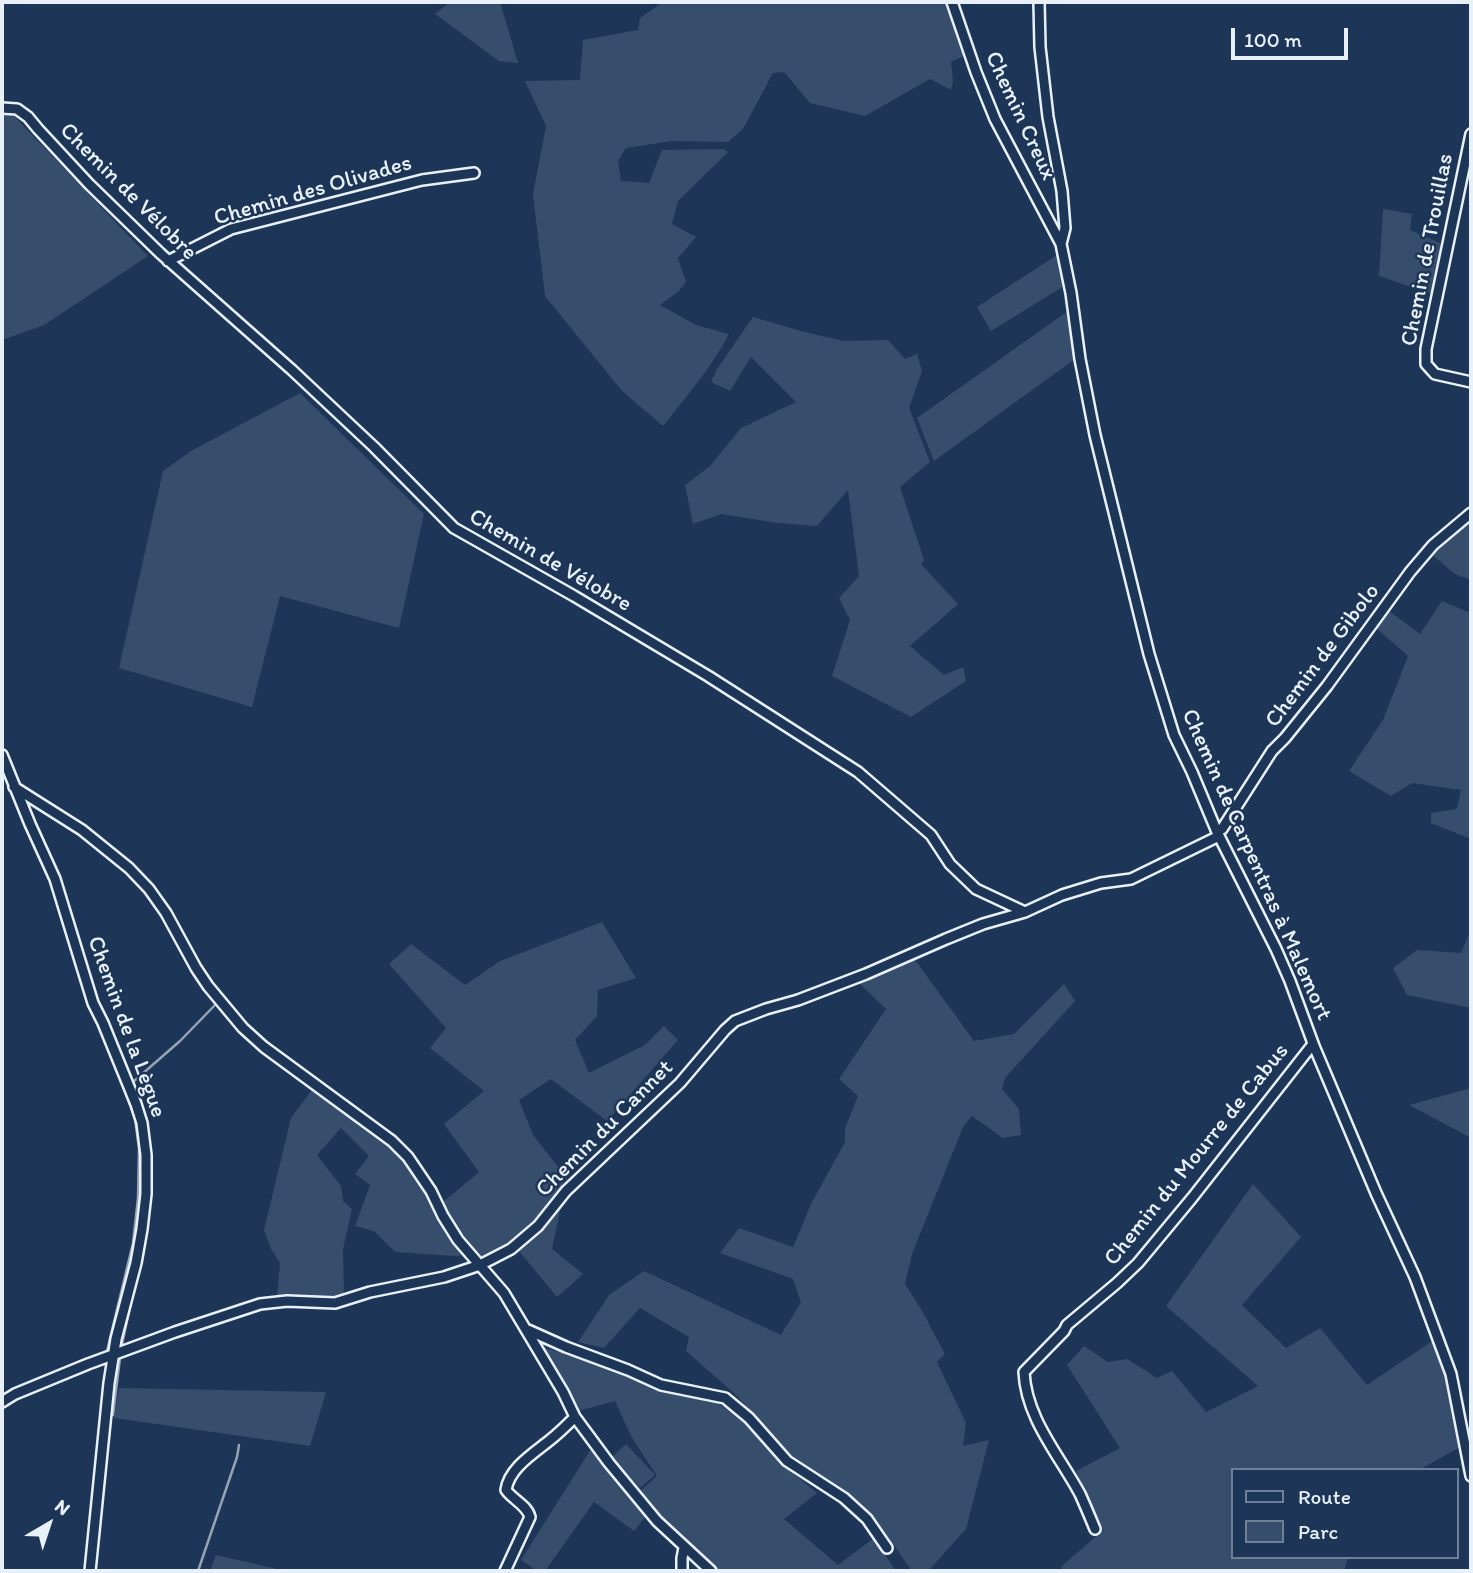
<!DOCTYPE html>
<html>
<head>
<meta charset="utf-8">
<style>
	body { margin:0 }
	#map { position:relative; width:1473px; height:1573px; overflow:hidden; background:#1d3557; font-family:Itim,sans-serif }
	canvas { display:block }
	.frame { position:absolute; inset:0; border:4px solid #e8f1f8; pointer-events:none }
	.legend { position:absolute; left:1231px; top:1468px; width:228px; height:91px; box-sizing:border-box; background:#1d3557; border:2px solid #6e8097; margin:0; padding:9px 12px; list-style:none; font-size:21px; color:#e8f1f8 }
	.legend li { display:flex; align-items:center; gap:14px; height:35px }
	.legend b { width:35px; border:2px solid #6e8097 }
	.north { position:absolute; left:14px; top:1489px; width:70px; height:70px; -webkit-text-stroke:5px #1d3557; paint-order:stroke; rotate:39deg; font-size:19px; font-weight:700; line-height:28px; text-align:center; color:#e8f1f8 }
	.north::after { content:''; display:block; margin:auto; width:24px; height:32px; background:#e8f1f8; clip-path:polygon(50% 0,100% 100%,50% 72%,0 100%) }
	.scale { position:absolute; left:1231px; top:28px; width:117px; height:32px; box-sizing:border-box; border:4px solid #e8f1f8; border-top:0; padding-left:9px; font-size:21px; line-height:24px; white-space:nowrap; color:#e8f1f8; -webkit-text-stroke:5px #1d3557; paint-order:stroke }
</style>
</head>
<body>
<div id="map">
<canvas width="1473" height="1573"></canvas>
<div class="frame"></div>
<ul class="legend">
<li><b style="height:9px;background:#1d3557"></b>Route</li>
<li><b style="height:19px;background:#374d6c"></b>Parc</li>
</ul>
<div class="north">N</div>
<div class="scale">100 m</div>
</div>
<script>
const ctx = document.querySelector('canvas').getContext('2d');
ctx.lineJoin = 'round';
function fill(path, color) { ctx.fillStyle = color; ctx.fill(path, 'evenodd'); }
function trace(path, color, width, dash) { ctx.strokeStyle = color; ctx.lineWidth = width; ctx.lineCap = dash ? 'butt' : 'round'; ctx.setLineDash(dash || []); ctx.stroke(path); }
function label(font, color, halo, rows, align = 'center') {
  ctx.font = font + ' Itim,sans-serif'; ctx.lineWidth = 5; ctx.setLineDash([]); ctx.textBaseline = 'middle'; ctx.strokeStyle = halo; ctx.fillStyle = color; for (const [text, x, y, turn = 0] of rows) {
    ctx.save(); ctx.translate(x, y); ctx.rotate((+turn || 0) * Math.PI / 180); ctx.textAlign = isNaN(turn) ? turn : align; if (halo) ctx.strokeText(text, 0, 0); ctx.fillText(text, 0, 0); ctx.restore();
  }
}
const green = new Path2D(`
	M450 2H500L518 63 499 61 435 14Z
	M658 2H948L966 55 951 62 953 81 951 90 930 79 865 116 810 103 784 72 773 73 743 129 728 142 672 141 626 148 618 161 621 181 649 183 662 150 724 149 728 152 678 201 672 224 696 237 678 258 686 282 679 291 660 305 696 325 729 334C711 368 687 396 663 426L622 391 545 296 533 194 546 126 525 81 580 80 583 40 638 30 640 18 660 4Z
	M2 115 14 116 148 256 44 325 2 340Z
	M1383 209 1412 214 1410 230 1445 245 1435 295 1379 276Z
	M1057 255 1064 286 991 331 977 307Z
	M1068 311 1075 359 934 461 917 418Z
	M753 317 801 331 843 341 888 340 905 359 917 354 922 371 909 408 930 462 900 487 924 560 921 564 958 604 910 646 944 675 963 667 966 681 911 717 832 676 850 620 839 598 859 576 848 490 817 526 778 523 721 514 693 524 685 485 710 466 741 428 796 402 751 357 730 391 711 382 717 369Z
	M300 393 424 514 399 628 280 596 252 707 119 668 163 471 191 451Z
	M1471 519V580L1455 574 1431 554 1436 548Z
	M1442 601 1471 613V839L1431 823V813L1457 809 1461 790 1412 783 1391 796 1349 771 1383 720 1408 656 1375 627 1389 611 1420 634Z
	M602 922 636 978 598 990 597 1016 575 1040 589 1073 645 1045 664 1026 678 1040 607 1121 551 1079 519 1100 533 1135 567 1178 535 1223 513 1241 488 1257 473 1255 449 1222 442 1203 479 1172 444 1124 484 1091 430 1048 446 1028 389 964 411 944 465 985 500 961Z
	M1471 930V1008L1407 995 1393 968 1417 950 1461 953Z
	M913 957 974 1041 1014 1034 1064 984 1075 1001 1005 1078 1002 1089 1019 1109 1021 1135 1003 1138 972 1116 963 1127 912 1254 905 1284 921 1309 945 1354 937 1362 966 1423 963 1446 989 1440 966 1529 928 1571H912L872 1514 786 1451 736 1395 686 1351 689 1337 640 1308 604 1348 578 1342 609 1295 644 1271 781 1335 801 1302 793 1279 720 1253 739 1228 793 1247 812 1202 845 1142V1128L858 1096 839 1079 886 1009 857 981Z
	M1471 1088V1138L1409 1105Z
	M311 1091 327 1096 389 1143 421 1181 467 1255 455 1256 395 1252 374 1231 355 1226 370 1185 355 1174 369 1156 341 1128 317 1155 341 1186 343 1201 352 1209 343 1249 344 1295 335 1299 277 1296 280 1263 271 1249 264 1230 291 1118Z
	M1253 1184 1301 1237 1242 1305 1286 1348 1320 1328 1367 1385 1434 1340 1450 1386 1462 1446 1419 1470H1233V1557H1348L1344 1571H1064L1061 1567 1103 1530 1076 1471 1120 1448 1067 1365 1084 1346 1108 1362 1127 1359 1157 1378 1172 1371 1206 1412 1258 1386 1166 1306Z
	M562 1202 552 1249 583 1274 557 1297 518 1250 534 1234Z
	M539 1346 599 1364 657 1391 712 1400 740 1417 793 1473 817 1493 784 1519 838 1565 874 1538 896 1571H720L683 1539 639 1492 657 1476 631 1436 615 1401 575 1412Z
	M119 1388 326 1392 310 1446 114 1418Z
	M626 1444 655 1475 640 1488 612 1457Z
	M591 1449 646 1516 634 1531 594 1502 545 1571H537L521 1560Z
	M216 1555 285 1571H210Z`);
const stream = new Path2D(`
	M122 1345C139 1258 171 1168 133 1082L180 1041 216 1004
	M107 1351 133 1243 138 1198 139 1148 135 1119 124 1088
	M113 1415 120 1358
	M198 1571 237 1457 239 1445`);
const minor = new Path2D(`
	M952 2 976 72 995 119 1061 244
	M1039 2 1040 47 1048 117 1062 191 1065 228 1061 244 1071 293 1080 359 1095 435 1149 654 1174 735 1192 772 1217 832 1276 949 1290 981 1314 1046 1376 1193 1415 1277 1451 1374 1471 1476
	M2 108 17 109 28 117 38 129 89 184 161 254 292 370 374 447 454 528 574 596 708 676 858 772 931 835 950 864 976 889 1025 912
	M1471 134 1426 349V364L1435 374 1471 382
	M168 261 231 229 422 180 474 173
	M2 755 30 824 55 879 93 1003 103 1023 136 1104 142 1123 146 1155V1194L142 1229 136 1263 116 1339 109 1383 90 1571
	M14 787 82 830 129 868 149 889 166 913 196 968 208 986 243 1028 264 1047 392 1141 408 1157 431 1191 443 1216 458 1240 504 1293 563 1392 575 1417 609 1463 657 1521 711 1571
	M1217 832 1222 829 1272 751 1285 738 1327 686 1410 572 1433 545 1471 513
	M528 1330 566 1347 628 1370 661 1385 725 1398 749 1418 787 1461 844 1498 867 1519 887 1548
	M2 1402 15 1394 88 1364 175 1332 260 1304 287 1301 335 1303 370 1292 444 1277 480 1265 511 1249 538 1226 566 1191 680 1083 725 1030 735 1021 766 1009 798 1000 866 974 946 939 983 924 1025 912 1062 895 1101 883 1131 879 1219 836
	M1095 1529C1090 1517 1085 1505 1080 1494 1059 1455 1026 1418 1024 1372L1064 1331 1067 1325 1117 1283 1138 1263 1192 1198 1313 1044
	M505 1571 530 1517C527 1505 513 1500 506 1490 509 1468 534 1453 550 1440 559 1433 567 1425 575 1417
	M682 1571V1558L684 1548`);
const streetNames = [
	["Chemin Creux",1020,116,65],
	["Chemin des Olivades",313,191,-16],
	["Chemin de Vélobre",128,192,45],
	["Chemin de Trouillas",1428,250,-79],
	["Chemin de Vélobre",550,561,30],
	["Chemin de Gibolo",1323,656,-53],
	["Chemin de Carpentras à Malemort",1256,865,66],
	["Chemin de la Lègue",126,1027,70],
	["Chemin du Cannet",605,1129,-45],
	["Chemin du Mourre de Cabus",1197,1155,-51]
];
fill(green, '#374d6c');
trace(stream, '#95a4b5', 2.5);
trace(minor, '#e8f1f8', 14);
trace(minor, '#1d3557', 9);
label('23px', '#e8f1f8', '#1d3557', streetNames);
</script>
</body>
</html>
